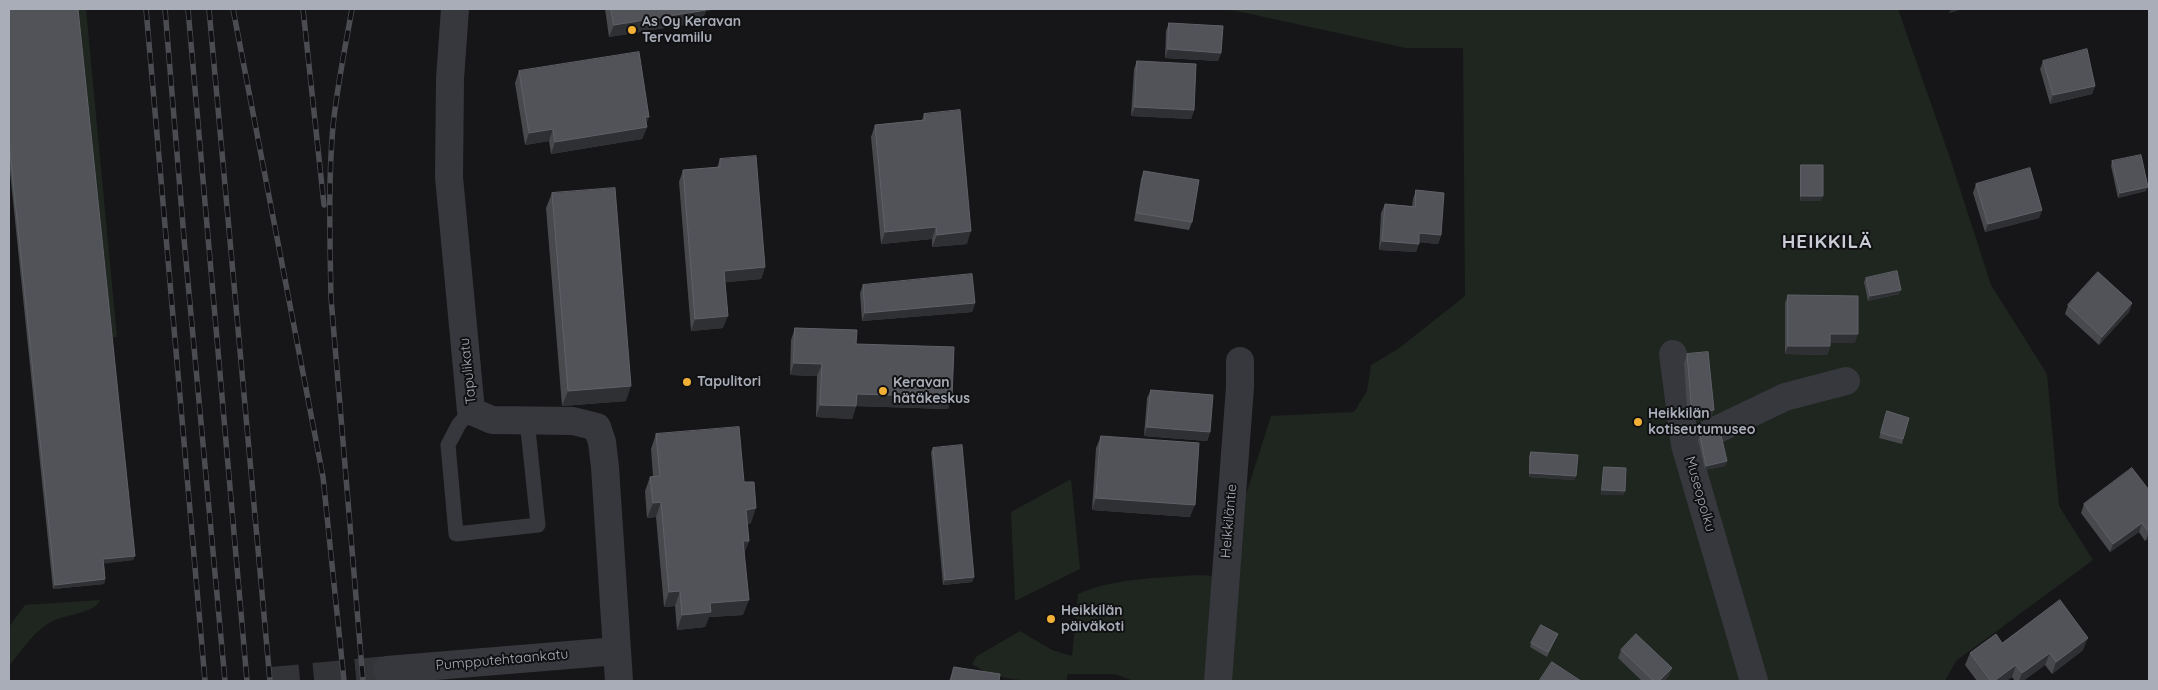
<!DOCTYPE html>
<html>
<head>
<meta charset="utf-8">
<style>
	body { margin:0 }
	#map { position:relative; width:2158px; height:690px; overflow:hidden; background:#161618; font-family:Quicksand,sans-serif }
	canvas { display:block }
	.frame { position:absolute; inset:0; border:10px solid #a8adb8; pointer-events:none }
</style>
</head>
<body>
<div id="map">
<canvas width="2158" height="690"></canvas>
<div class="frame"></div>
</div>
<script>
const ctx = document.querySelector('canvas').getContext('2d');
ctx.lineJoin = 'round';
function fill(path, color) { ctx.fillStyle = color; ctx.fill(path, 'evenodd'); }
function trace(path, color, width, dash) { ctx.strokeStyle = color; ctx.lineWidth = width; ctx.lineCap = dash ? 'butt' : 'round'; ctx.setLineDash(dash || []); ctx.stroke(path); }
function label(font, color, halo, rows, align = 'center') {
  ctx.font = font + ' Quicksand,sans-serif'; ctx.lineWidth = 4; ctx.setLineDash([]); ctx.textBaseline = 'middle'; ctx.strokeStyle = halo; ctx.fillStyle = color; for (const [text, x, y, turn = 0] of rows) {
    ctx.save(); ctx.translate(x, y); ctx.rotate((+turn || 0) * Math.PI / 180); ctx.textAlign = isNaN(turn) ? turn : align; if (halo) ctx.strokeText(text, 0, 0); ctx.fillText(text, 0, 0); ctx.restore();
  }
}
const green = new Path2D(`
	M76 9H86L117 337H110Z
	M1213 9H1898L1950 158 1991 285 2047 374 2059 506 2093 560 1956 661 1945 681H1228L1233 535 1271 416 1354 412 1367 391 1371 365 1398 349 1465 296 1463 48H1406L1237 11Z
	M1071 479 1080 569 1015 601 1011 512Z
	M1197 575 1215 576 1209 681H1134L1115 674H1068L1066 681C1035 681 999 683 972 664L977 656 1020 631 1052 650 1072 656 1078 594C1113 578 1160 578 1197 575Z
	M100 600C97 612 66 615 55 620 35 629 23 649 9 666V627L25 605Z`);
const minorTunnel = new Path2D(`
	M272 681 387 670`);
const service = new Path2D(`
	M471 411 459 424 448 445 456 534 538 525 527 420`);
const minor = new Path2D(`
	M455 9 450 79 449 177 471 411 492 420 573 421 597 427 602 442 605 467 619 681
	M1673 354 1685 445
	M387 670 617 651
	M1218 681 1240 387V361
	M1754 681 1685 445 1785 397 1846 381`);
const rail = new Path2D(`
	M146 9 205 681
	M165 9 185 250 225 681
	M188 9 247 681
	M209 9 270 681
	M233 9 323 477 344 681
	M303 9 324 205
	M352 9C345 48 337 87 333 126 328 183 330 241 331 298L363 681`);
const wall = new Path2D(`
	M9 9 135 556 133 560 104 563 105 579 104 584 53 589 9 162Z
	M605 9H716L706 11 701 22 609 37Z
	M1169 23 1221 53 1218 61 1165 58 1166 31Z
	M1137 61 1194 110 1191 119 1131 116 1134 69Z
	M2043 61 2095 86 2092 94 2050 104 2040 69Z
	M519 71 646 124 647 127 642 139 551 154 549 141 525 145 515 83Z
	M924 114 967 244 932 247V239L881 244 871 137 875 125 922 120Z
	M720 159 765 267 761 279 725 282 723 328 691 331 679 182 683 170 717 168Z
	M2112 161 2146 191 2118 198 2111 166Z
	M1801 165 1821 201H1800V170Z
	M1144 171 1192 222 1189 230 1134 221 1141 179Z
	M1976 184 2042 210 2039 218 1985 232 1973 193Z
	M1416 190 1441 235 1438 244 1419 242 1416 252 1379 250 1381 213 1385 204 1412 206 1413 199Z
	M552 193 626 401 562 406 546 208Z
	M1866 278 1899 294 1868 301 1864 282Z
	M863 285 975 303 972 312 862 321 860 293Z
	M1788 295 1855 343H1830V346L1827 355 1785 354V303Z
	M2132 303 2129 312 2099 345 2065 314 2068 305Z
	M795 328 856 344 952 397 948 409 856 406 852 419 816 417 817 376 790 375 791 340Z
	M1687 354 1711 418 1688 421 1684 363Z
	M1151 390 1210 432 1207 441 1144 436 1147 398Z
	M1885 416 1903 439 1902 444 1879 438Z
	M656 434 744 482 751 523 747 524 749 541 744 553 743 615 709 617 705 627 677 630 675 606 664 607 656 517 647 518 645 491 650 477 653 476 651 449Z
	M1700 435 1727 461 1725 466 1705 470 1698 440Z
	M1101 436 1190 517 1092 510 1096 448Z
	M933 448 974 577 972 582 943 585 931 452Z
	M1531 452 1576 476 1574 480 1529 477V456Z
	M1604 467 1625 491 1623 495H1601L1603 471Z
	M2149 490V538L2145 541 2139 532 2110 552 2081 513 2084 504Z
	M1558 634 1547 657 1530 647 1531 643Z
	M2002 643 2083 650 2052 674 2045 665 2023 681H2015L2012 677 2006 681H1977L1965 665 1970 653Z
	M1621 650 1672 668 1668 677 1664 681H1642L1618 658Z
	M954 667 999 681H949Z`);
const shadedWall = new Path2D(`
	M701 9H716L706 11 701 22 609 37 614 25Z
	M1951 9H1963L1949 13Z
	M1168 49 1221 53 1218 61 1165 58Z
	M2095 86 2092 94 2050 104 2053 95Z
	M1135 107 1194 110 1191 119 1131 116Z
	M645 117H649L645 128 647 127 642 139 551 154 555 142Z
	M553 129 549 141 525 145 529 133Z
	M2148 187 2146 191 2118 198 2120 193Z
	M1801 196H1823L1821 201H1800Z
	M2042 210 2039 218 1985 232 1988 224Z
	M936 227 932 239 881 244 885 232Z
	M971 231 967 244 932 247 937 235Z
	M1419 233 1441 235 1438 244 1416 242Z
	M1382 241 1419 244 1416 252 1379 250Z
	M765 267 761 279 720 283 724 271Z
	M1901 290 1899 294 1868 301 1870 296Z
	M975 303 972 312 862 321 865 313Z
	M2132 303 2129 312 2099 345 2102 337Z
	M728 316 723 328 691 331 695 319Z
	M1830 334H1858L1855 343H1827Z
	M1788 346H1830L1827 355 1785 354Z
	M794 363 822 364 817 376 790 375Z
	M631 386 626 401 562 406 568 391Z
	M857 394 952 397 948 409 853 406Z
	M820 405 856 406 852 419 816 417Z
	M1714 410 1711 418 1688 421 1692 413Z
	M1147 427 1210 432 1207 441 1144 436Z
	M1727 461 1725 466 1705 470 1706 466Z
	M1530 473 1576 476 1574 480 1529 477Z
	M1602 490 1625 491 1623 495H1601Z
	M1096 498 1195 505 1190 517 1092 510Z
	M661 502 656 517 647 518 653 503Z
	M756 508 751 523 741 524 746 510Z
	M2142 523 2139 532 2110 552 2113 544Z
	M2149 532V538L2145 541Z
	M743 541H749L743 555Z
	M135 556 133 560 102 564 103 559Z
	M974 577 972 582 943 585 945 580Z
	M105 579 104 584 53 589 55 585Z
	M680 591 675 606 664 607 669 592Z
	M749 600 743 615 709 617 705 627 677 630 682 615 710 603Z
	M2088 638 2083 650 2052 674 2056 662Z
	M2050 653 2045 665 2023 681H2019L2022 673Z
	M2016 665 2012 677 2006 681H1994Z
	M1672 668 1668 677 1664 681H1659Z`);
const building = new Path2D(`
	M9 9H78L135 556 103 559 105 579 55 585 9 142Z
	M611 9H706V10L614 25Z
	M1169 23 1223 26 1221 53 1168 49Z
	M2087 49 2095 86 2053 95 2043 61Z
	M639 52 649 117H645L647 127 555 142 553 129 529 133 519 71Z
	M1137 61 1196 64 1194 110 1135 107Z
	M960 110 971 231 937 235 936 227 885 232 875 125 925 120 924 114Z
	M2141 155 2148 187 2120 193 2112 161Z
	M756 156 765 267 724 271 728 316 695 319 683 170 720 167V159Z
	M1801 165H1823V196H1801Z
	M2030 168 2042 210 1988 224 1976 184Z
	M1144 171 1199 180 1192 222 1137 213Z
	M615 188 631 386 568 391 552 193Z
	M1416 190 1444 193 1441 235 1419 233V244L1382 241 1385 204 1415 207Z
	M1897 271 1901 290 1870 296 1866 278Z
	M2098 272 2132 303 2102 337 2068 305Z
	M972 274 975 303 865 313 863 285Z
	M1788 295 1858 296V334H1830V346H1788Z
	M795 328 857 330 856 344 954 347 952 397 857 394 856 406 820 405 822 364 794 363Z
	M1708 352 1714 410 1692 413 1687 354Z
	M1151 390 1213 395 1210 432 1147 427Z
	M1887 411 1909 418 1903 439 1881 433Z
	M739 427 744 482H754L756 508 746 510 749 541H743L749 600 710 603 711 612 682 615 680 591 669 592 661 502 653 503 650 477 660 476 656 434Z
	M1720 431 1727 461 1706 466 1700 435Z
	M1101 436 1199 443 1195 505 1096 498Z
	M962 445 974 577 945 580 933 448Z
	M1531 452 1578 455 1576 476 1530 473Z
	M1604 467 1626 468 1625 491 1602 490Z
	M2132 468 2149 490V532L2142 523 2113 544 2084 504Z
	M2060 600 2088 638 2056 662 2050 653 2022 673 2016 665 1994 681H1991L1970 653 1996 634 2002 643Z
	M1541 625 1558 634 1548 652 1531 643Z
	M1636 634 1672 668 1659 681H1654L1621 650Z
	M1552 662 1581 681H1541L1540 680Z
	M954 667 1000 674 999 681H951Z`);
const markers = [
	[632,30,5,"#f2b134"],
	[687,382,5,"#f2b134"],
	[883,391,5,"#f2b134"],
	[1638,422,5,"#f2b134"],
	[1051,619,5,"#f2b134"]
];
const poiNames = [
	["As Oy Keravan",642,22],
	["Tervamiilu",642,38],
	["Tapulitori",697,382],
	["Keravan",893,383],
	["hätäkeskus",893,399],
	["Heikkilän",1648,414],
	["kotiseutumuseo",1648,430],
	["Heikkilän",1061,611],
	["päiväkoti",1061,627]
];
const streetNames = [
	["Tapulikatu",468,371,-96],
	["Museopolku",1700,494,74],
	["Heikkiläntie",1229,521,-85],
	["Pumpputehtaankatu",502,660,-5]
];
const districtNames = [
	["HEIKKILÄ",1827,242]
];
fill(green, '#1e261f');
trace(minorTunnel, '#333438', 28, [28, 14]);
trace(service, '#37383d', 15);
trace(minor, '#37383d', 28);
trace(rail, '#4a4c52', 5.5);
trace(rail, '#111113', 4, [11]);
fill(wall, '#47494d');
fill(shadedWall, '#2f3033');
fill(building, '#525359');
trace(building, '#5f6168', 1);
for (const [x, y, r, color] of markers) { const dot = new Path2D(); dot.arc(x, y, r, 0, 2 * Math.PI); ctx.fillStyle = color; ctx.fill(dot); trace(dot, '#111113', 2); }
label('bold 14px', '#a8adb8', '#111113', poiNames, 'left');
label('14px', '#a8adb8', '#111113', streetNames);
ctx.letterSpacing = '1px';
label('bold 19px', '#c9ccd4', '#111113', districtNames);
ctx.letterSpacing = '0px';
</script>
</body>
</html>
